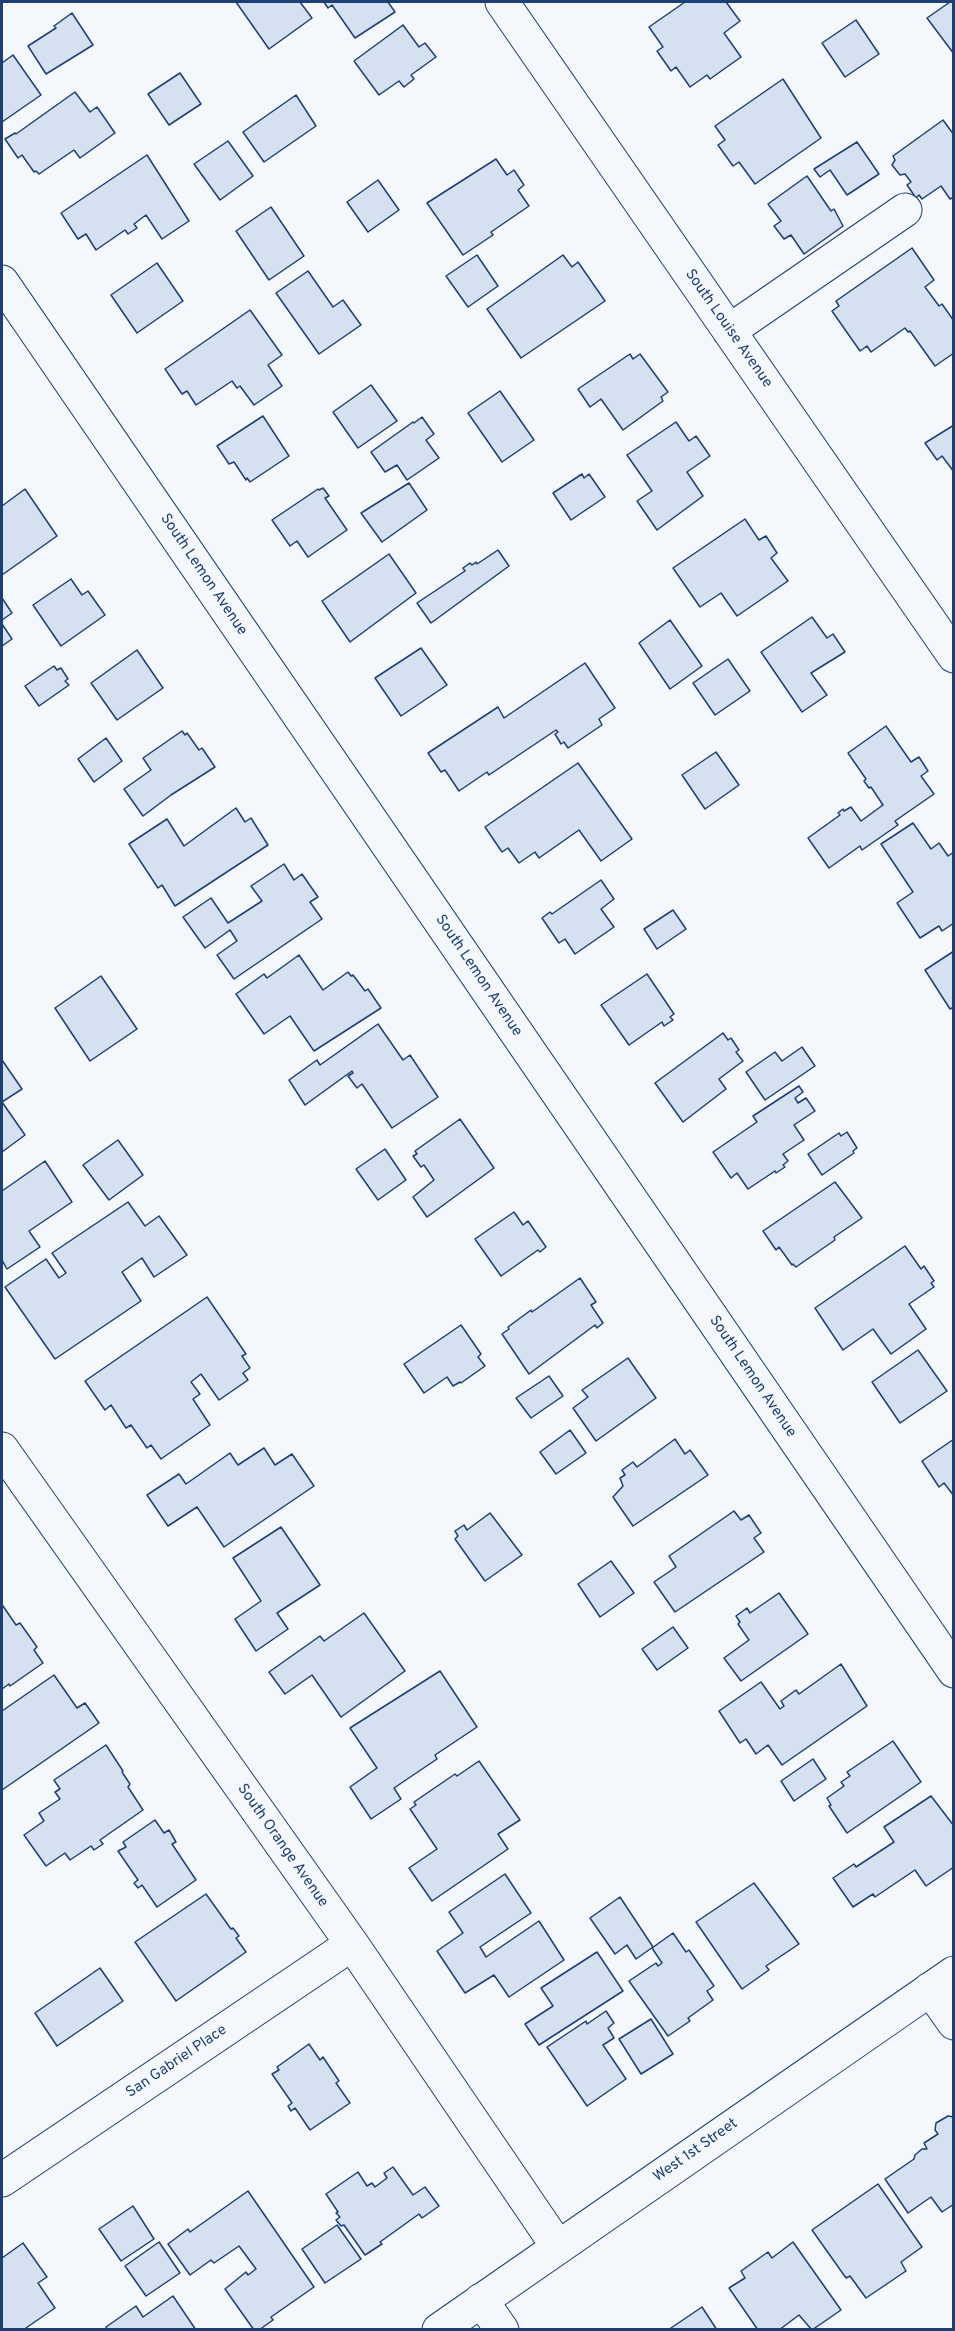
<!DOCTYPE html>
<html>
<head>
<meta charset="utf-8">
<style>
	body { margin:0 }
	#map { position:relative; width:955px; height:2331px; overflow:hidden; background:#f4f7fb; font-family:Overpass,sans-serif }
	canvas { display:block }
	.frame { position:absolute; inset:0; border:3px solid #1d3f73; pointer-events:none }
</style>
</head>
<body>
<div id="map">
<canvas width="955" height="2331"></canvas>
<div class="frame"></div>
</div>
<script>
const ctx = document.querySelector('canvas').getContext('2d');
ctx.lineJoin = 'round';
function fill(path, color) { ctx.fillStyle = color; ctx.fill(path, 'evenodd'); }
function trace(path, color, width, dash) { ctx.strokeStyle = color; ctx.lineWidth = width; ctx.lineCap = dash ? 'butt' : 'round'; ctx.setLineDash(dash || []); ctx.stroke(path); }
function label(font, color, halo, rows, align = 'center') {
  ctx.font = font + ' Overpass,sans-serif'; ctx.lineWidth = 4.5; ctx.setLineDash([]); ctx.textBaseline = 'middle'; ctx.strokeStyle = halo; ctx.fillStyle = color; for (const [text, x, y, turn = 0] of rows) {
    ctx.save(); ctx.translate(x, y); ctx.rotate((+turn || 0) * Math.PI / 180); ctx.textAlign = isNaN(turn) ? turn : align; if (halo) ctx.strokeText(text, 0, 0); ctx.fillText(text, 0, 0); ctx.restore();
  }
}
const building = new Path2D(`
	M236 2H300L312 18 269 49Z
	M324 2H388L395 12 355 38 332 5 328 8Z
	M685 2H726L740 21 724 33 741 57 710 79 707 75 690 87 676 67 671 71 657 51 663 47 649 27Z
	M950 2H954V54L927 18Z
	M72 13 93 45 46 74 28 46 56 28 54 26Z
	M856 20 879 54 845 77 822 43Z
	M403 25 419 47 425 43 436 57 411 75 414 79 404 87 399 81 379 95 354 61Z
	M13 55 41 95 2 122V63Z
	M180 73 201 104 169 125 148 94Z
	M783 79 821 138 755 184 739 162 733 166 718 145 725 140 715 126Z
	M75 92 90 112 97 107 115 133 80 158 74 150 39 174 36 171 34 172 22 155 18 158 5 139 15 133 16 134Z
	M296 95 316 126 264 162 243 132Z
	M943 120 954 135V197L950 199 941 186 922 199 919 195 916 198 907 185 911 182 905 174 900 175 892 165 895 160 893 156Z
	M228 141 253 176 220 200 194 164Z
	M857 142 879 174 847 195 830 170 820 177 814 169Z
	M147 155 189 221 162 239 146 215 134 224 137 228 128 234 125 230 96 250 86 234 78 239 61 213Z
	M496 159 507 175 514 170 524 185 518 190 529 206 491 232 493 235 463 255 427 203Z
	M807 176 831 211 834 209 843 226 804 254 791 235 784 239 774 226 781 221 768 204Z
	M378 180 399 210 368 232 347 202Z
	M271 207 304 256 269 280 236 231Z
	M912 248 934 280 925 287 939 306 942 304 954 321V353L935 366 910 331 908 332 905 328 871 352 867 346 860 351 832 311 839 306 836 301Z
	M477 255 498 286 468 307 446 276Z
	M563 255 572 267 578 262 605 301 521 358 487 309Z
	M157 263 183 301 137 333 111 295Z
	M308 271 333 307 343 300 361 325 319 354 276 293Z
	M250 310 282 355 268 365 282 386 254 405 240 386 237 388 232 381 196 405 187 391 182 394 165 369Z
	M630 354 633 359 640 354 668 392 661 397 663 401 623 430 601 399 590 407 578 389Z
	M371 385 397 421 358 448 333 412Z
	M500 391 534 440 502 462 468 413Z
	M263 416 289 456 250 482 247 478 246 480 234 462 229 464 217 446Z
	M422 417 434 434 426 440 439 458 407 480 397 465 385 472 371 452 413 422 414 423Z
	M676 422 689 441 696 436 710 456 687 472 703 496 657 530 637 501 652 491 627 455Z
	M954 425V472L942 456 937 460 925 443Z
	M582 474 584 478 589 474 605 497 571 520 553 493Z
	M409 483 427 510 382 542 361 513Z
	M323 488 329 496 325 498 347 530 308 557 297 541 290 546 272 520 318 489 319 490Z
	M25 489 57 536 2 575V506Z
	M745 519 759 540 766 536 777 553 771 558 788 581 737 616 721 593 700 607 673 568Z
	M498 550 509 566 431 623 417 603 465 571 463 568 470 563 472 565 476 562 477 564Z
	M389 554 416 593 350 642 322 601Z
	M71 579 82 595 88 591 105 615 61 646 33 605Z
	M2 598 12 613 2 620Z
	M812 617 827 638 833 634 845 652 811 673 827 695 802 712 761 652Z
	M670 620 702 666 670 689 639 643Z
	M2 624 12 639 2 646Z
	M421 648 447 685 401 716 375 678Z
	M137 650 163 688 117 720 91 683Z
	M728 659 750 691 715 715 693 683Z
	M585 663 615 708 599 719 602 725 568 748 564 742 561 744 555 734 558 732 556 730 489 775 487 772 459 791 445 770 441 772 428 753 498 707 504 718Z
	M54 666 57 670 61 668 68 679 65 681 69 685 39 706 25 686Z
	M886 726 911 762 919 757 928 771 921 776 934 794 895 821 898 825 862 850 860 846 829 868 808 838 840 815 838 813 843 809 844 811 851 807 861 821 883 805 871 787 869 788 864 781 866 779 848 753Z
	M182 731 185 735 187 733 199 750 202 748 215 767 171 795 143 816 124 789 151 770 143 758Z
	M106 738 122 761 94 782 78 759Z
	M716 752 739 785 705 809 682 775Z
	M578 763 632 839 601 861 579 830 539 858 535 852 519 863 508 848 502 852 485 827Z
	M236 808 245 822 251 818 268 845 175 906 162 885 158 888 129 844 167 819 184 846Z
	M913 823 931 849 939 843 948 856 954 852V923L942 931 939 926 920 938 897 903 913 892 881 844Z
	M284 864 294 880 302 874 318 897 310 902 322 919 234 979 217 955 237 941 230 930 205 948 183 917 211 898 228 923 262 901 251 886Z
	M601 880 614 899 601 909 614 927 575 954 565 939 559 943 542 918 550 912 552 914Z
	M673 910 686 929 657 949 644 929Z
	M954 951V1007L950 1009 925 970Z
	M299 955 323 990 348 972 351 976 353 975 365 991 368 989 381 1008 314 1051 290 1016 264 1034 236 994 264 974 267 978Z
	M647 974 674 1014 670 1017 673 1020 664 1026 662 1022 629 1045 601 1005Z
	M101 976 137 1029 90 1061 55 1008Z
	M378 1024 403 1060 410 1055 438 1097 392 1128 362 1084 357 1088 348 1076 353 1073 352 1071 305 1105 289 1080 317 1060 320 1065Z
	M723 1033 728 1040 731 1038 739 1050 736 1052 743 1061 719 1079 726 1089 683 1122 655 1083Z
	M802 1047 815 1066 765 1100 746 1072 775 1052 782 1061Z
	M2 1060 22 1089 2 1102 25 1135 2 1152Z
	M799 1086 803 1092 795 1098 798 1103 806 1098 815 1111 794 1125 804 1140 783 1154 788 1161 783 1165 785 1167 776 1173 775 1171 748 1189 737 1173 731 1178 713 1152 757 1122 753 1116Z
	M460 1119 494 1168 427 1217 413 1197 434 1180 424 1165 421 1167 413 1156 417 1154 415 1151Z
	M847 1132 857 1148 853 1151 854 1153 822 1175 808 1154 839 1133 841 1136Z
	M118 1140 143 1175 109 1200 83 1165Z
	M385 1149 406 1180 378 1200 356 1169Z
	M45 1161 72 1202 29 1231 40 1247 7 1269 2 1260V1191Z
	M835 1182 862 1218 834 1237 835 1240 796 1267 793 1264 792 1265 779 1247 776 1250 763 1231Z
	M128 1202 145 1226 159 1216 187 1255 154 1277 142 1258 122 1272 141 1301 55 1359 5 1287 46 1259 59 1278 66 1273 52 1253Z
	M514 1212 523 1225 528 1221 546 1247 540 1252 538 1250 501 1276 475 1239Z
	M905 1246 921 1269 924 1266 934 1281 931 1283 934 1287 909 1304 926 1329 891 1354 873 1329 843 1350 815 1308Z
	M580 1278 596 1302 591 1305 603 1323 597 1328 595 1325 529 1374 502 1334 509 1329 508 1327 531 1310 532 1312Z
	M207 1297 246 1354 242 1356 250 1368 243 1373 248 1380 219 1400 201 1374 191 1382 200 1394 193 1399 210 1425 161 1459 151 1445 147 1448 131 1425 126 1428 111 1405 105 1410 85 1381Z
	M461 1325 481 1354 478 1357 485 1366 461 1383 460 1382 453 1386 447 1377 424 1393 404 1364Z
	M918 1350 947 1391 900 1423 872 1382Z
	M628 1358 656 1398 596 1441 573 1408 588 1397 582 1390Z
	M549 1376 563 1396 531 1418 516 1398Z
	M570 1430 586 1453 556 1474 540 1452Z
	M675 1439 685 1454 690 1450 708 1475 633 1526 613 1497 623 1486 620 1478 625 1475 622 1470 633 1462 637 1467Z
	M954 1439V1496L944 1483 939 1487 922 1461Z
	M264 1448 275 1465 292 1454 314 1486 224 1547 197 1507 168 1526 147 1495 179 1474 186 1484 230 1453 238 1465Z
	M734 1511 741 1520 749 1515 761 1533 754 1538 764 1552 675 1612 654 1582 676 1567 669 1556Z
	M490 1513 522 1555 485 1581 455 1539 458 1536 455 1531 464 1525 467 1530Z
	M281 1527 320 1585 277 1613 288 1629 256 1651 235 1619 261 1601 233 1558Z
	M611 1561 634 1593 600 1617 578 1584Z
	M779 1593 808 1634 741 1681 724 1658 749 1640 738 1624 740 1622 736 1616 747 1608 750 1613Z
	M3 1606 16 1625 20 1623 37 1647 34 1650 43 1663 10 1686 9 1684 2 1689V1608Z
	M364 1613 405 1671 341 1717 312 1675 285 1694 269 1672 320 1636 324 1641Z
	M673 1627 688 1648 657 1670 642 1649Z
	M841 1664 867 1706 782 1765 768 1745 756 1754 746 1739 740 1743 719 1711 761 1682 780 1709 784 1706 781 1701 796 1690 799 1694Z
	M440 1671 477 1727 435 1755 437 1759 394 1788 401 1799 371 1819 350 1787 377 1768 350 1728Z
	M54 1675 77 1708 85 1703 99 1723 2 1790V1711Z
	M893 1741 921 1782 847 1833 829 1806 831 1805 827 1798 844 1786 841 1782 850 1776 847 1772Z
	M106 1745 123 1771 122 1772 130 1784 128 1787 143 1810 100 1840 103 1844 94 1850 91 1846 70 1860 65 1853 46 1866 24 1835 44 1821 39 1813 60 1799 55 1792 60 1789 54 1780Z
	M813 1759 826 1779 794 1801 781 1781Z
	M479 1761 520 1820 498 1834 508 1849 432 1901 409 1868 437 1849 410 1809 416 1805 414 1802 455 1774 457 1776Z
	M931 1796 954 1826V1867L926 1886 915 1870 875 1897 873 1894 853 1907 833 1878 854 1864 856 1867 894 1842 884 1827Z
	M155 1820 164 1833 169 1830 176 1842 172 1844 196 1880 157 1907 142 1885 138 1888 134 1883 138 1880 118 1851 126 1847 123 1842Z
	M505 1874 531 1913 480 1947 486 1957 539 1921 564 1960 509 1997 494 1975 465 1993 437 1951 463 1933 449 1912Z
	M754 1883 799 1944 766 1966 769 1970 742 1989 696 1922Z
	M206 1894 231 1929 233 1928 239 1936 236 1938 246 1952 176 2001 135 1942Z
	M620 1897 653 1947 636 1959 627 1945 615 1954 590 1918Z
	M673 1933 686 1952 689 1950 714 1986 707 1991 713 2000 688 2018 690 2021 668 2036 629 1981 656 1963 658 1966 662 1963 652 1948Z
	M597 1952 623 1991 539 2045 525 2024 553 2006 541 1988Z
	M100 1968 123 2001 57 2046 35 2013Z
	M606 2011 614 2023 608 2028 614 2038 603 2045 626 2079 587 2106 547 2047 586 2021 587 2024Z
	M651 2019 673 2054 641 2074 619 2039Z
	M309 2044 320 2060 323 2057 339 2081 336 2083 350 2103 310 2130 295 2108 291 2111 288 2106 292 2103 272 2074 279 2070 277 2067Z
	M948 2116 954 2117V2204L942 2212 931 2197 908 2213 885 2179 914 2159 915 2155 922 2149H927L924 2143 938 2134 935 2130 936 2123Z
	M393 2167 413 2195 425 2187 439 2206 422 2218 419 2214 380 2242 382 2244 365 2255 344 2225 341 2226 336 2220 340 2217 336 2213 338 2212 326 2194 358 2172 367 2186 372 2183 375 2187 387 2178 384 2173Z
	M878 2184 922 2247 901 2262 906 2271 866 2298 850 2276 846 2278 812 2230Z
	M248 2191 314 2287 271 2317 273 2320 259 2330H254L225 2289 246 2272 248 2275 256 2269 239 2246 214 2263 211 2260 190 2275 168 2244 188 2229 190 2232Z
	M133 2206 154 2239 121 2261 99 2229Z
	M337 2225 361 2259 325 2283 302 2249Z
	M159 2242 180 2273 146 2296 125 2266Z
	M793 2242 841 2310 812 2330 799 2315 779 2330H758L729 2288 745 2278 741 2271 768 2252 772 2258Z
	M23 2243 47 2277 38 2283 55 2308 23 2330H2V2258Z
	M173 2296 196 2330H108L106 2327 136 2306 143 2317Z
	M702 2307 717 2330H668Z`);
const minor = new Path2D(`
	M502 2 954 656
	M2 282 954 1671
	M729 331 905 210
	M2 1449 352 1944 558 2247
	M930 1989 954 2023
	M2 2180 352 1944
	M481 2300 502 2330
	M439 2330 954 1973`);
const streetNames = [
	["South Louise Avenue",728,329,55],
	["South Lemon Avenue",203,575,56],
	["South Lemon Avenue",478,976,56],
	["South Lemon Avenue",752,1377,56],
	["South Orange Avenue",282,1846,55],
	["San Gabriel Place",177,2062,-34],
	["West 1st Street",696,2151,-35]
];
fill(building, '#d5e0f0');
trace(building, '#1d3f73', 1.5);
trace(minor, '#1d3f73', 35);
trace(minor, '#f4f7fb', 33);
label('15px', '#1d3f73', '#f4f7fb', streetNames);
</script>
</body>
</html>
